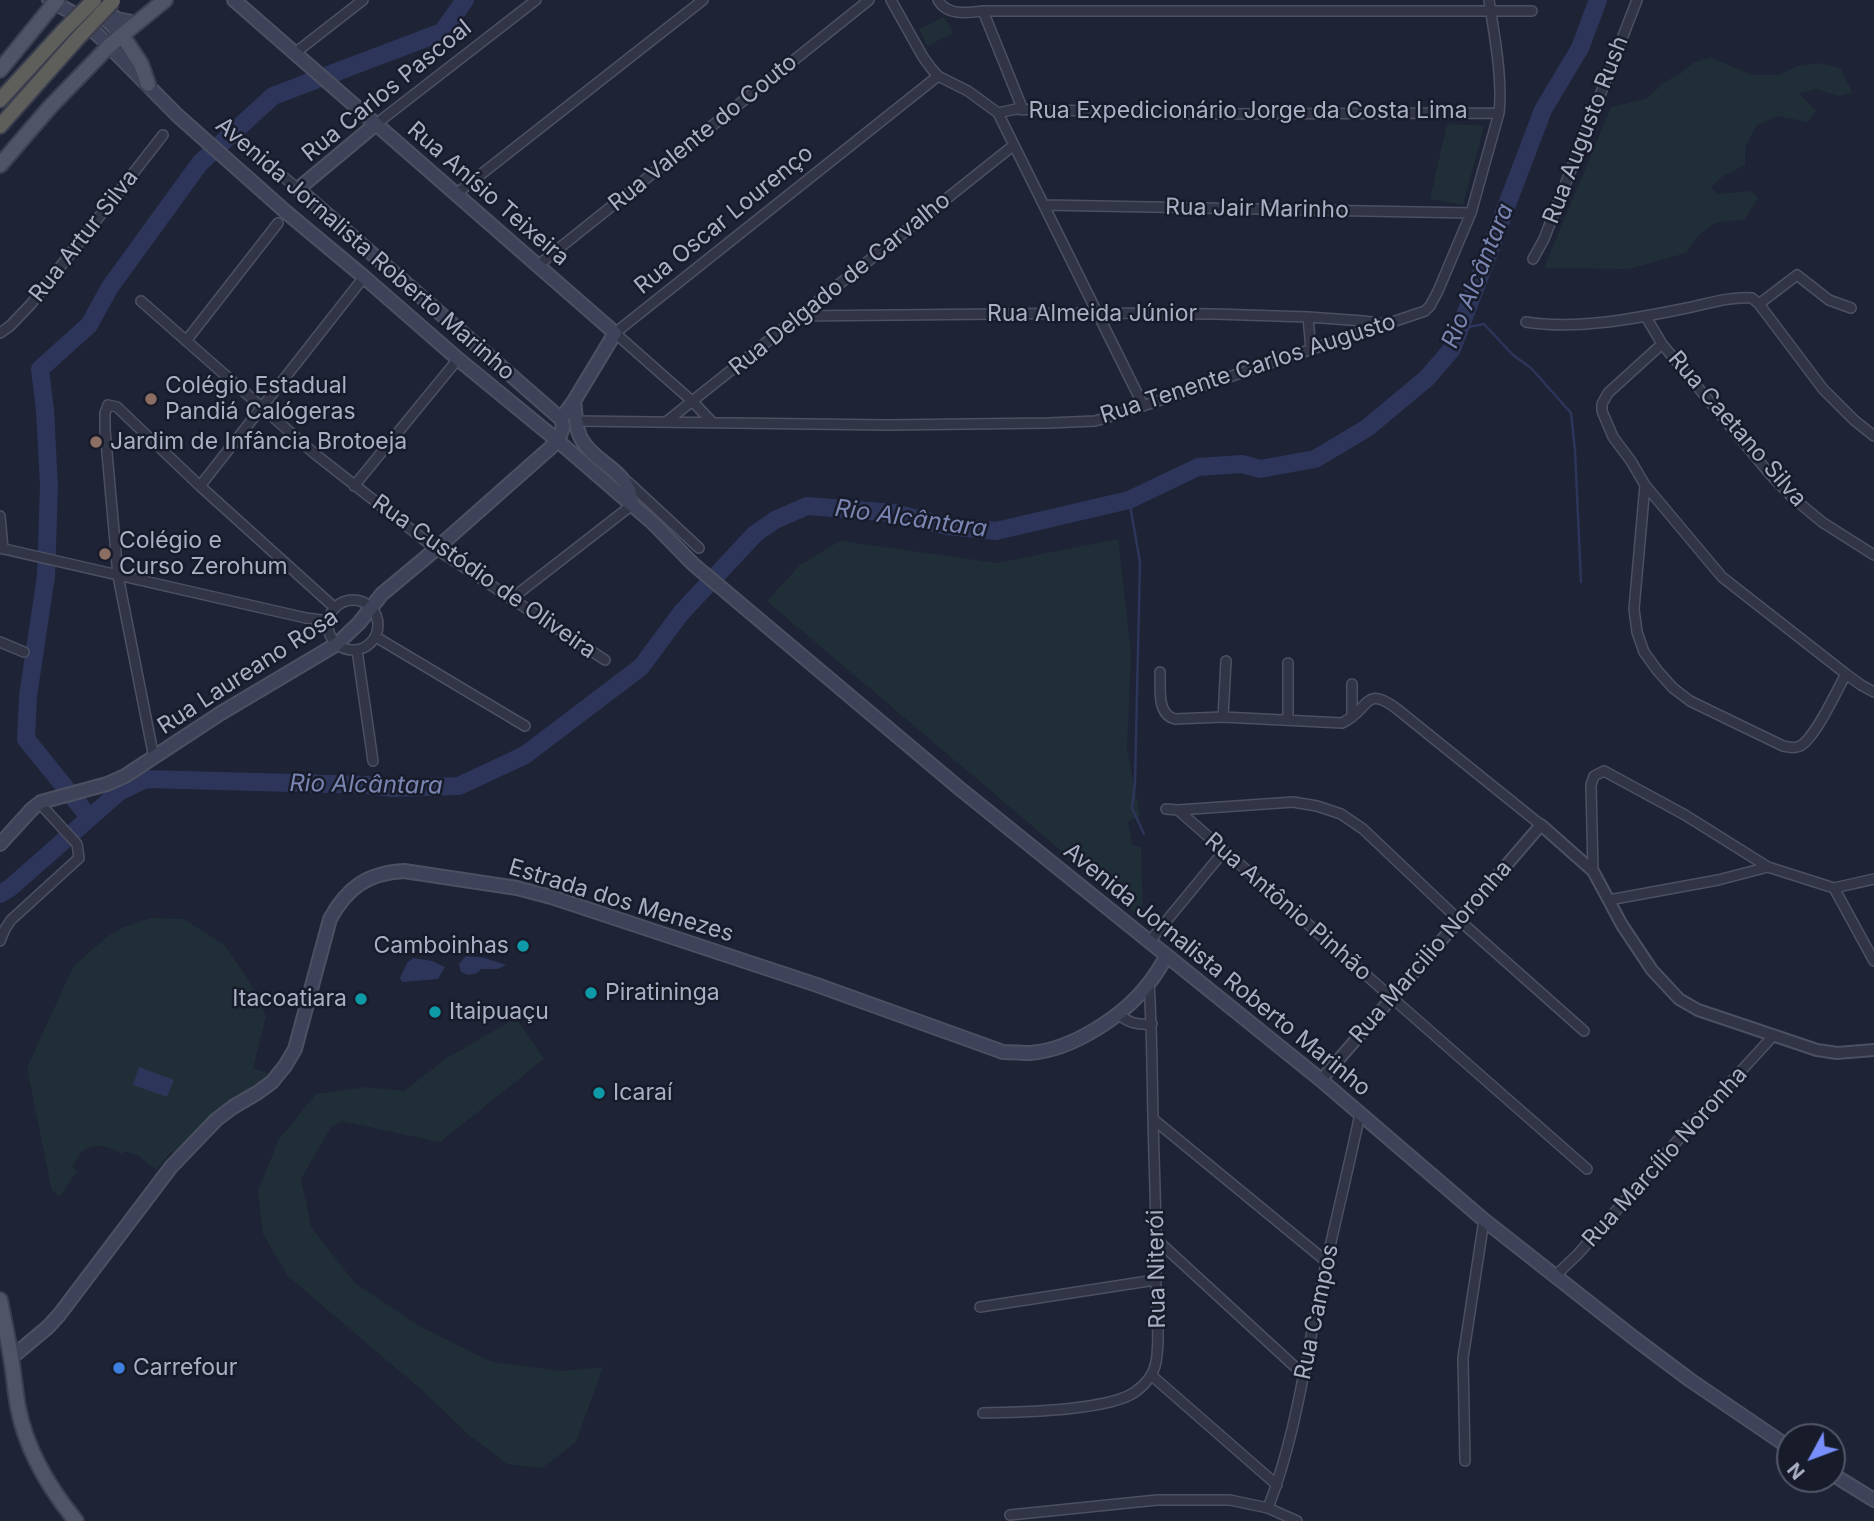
<!DOCTYPE html>
<html>
<head>
<meta charset="utf-8">
<style>
	body { margin:0 }
	#map { position:relative; width:1874px; height:1521px; overflow:hidden; background:#1e2336; font-family:Inter,sans-serif }
	canvas { display:block }
	.north { position:absolute; left:1776px; top:1423px; width:70px; height:70px; box-sizing:border-box; background:#171b2a; border:2px solid #525668; border-radius:50%; rotate:229deg; font-size:19px; font-weight:700; line-height:28px; text-align:center; color:#abafc4 }
	.north::after { content:''; display:block; margin:auto; width:24px; height:32px; background:#788efb; clip-path:polygon(50% 0,100% 100%,50% 72%,0 100%) }
</style>
</head>
<body>
<div id="map">
<canvas width="1874" height="1521"></canvas>
<div class="north">N</div>
</div>
<script>
const ctx = document.querySelector('canvas').getContext('2d');
ctx.lineJoin = 'round';
function fill(path, color) { ctx.fillStyle = color; ctx.fill(path, 'evenodd'); }
function trace(path, color, width, dash) { ctx.strokeStyle = color; ctx.lineWidth = width; ctx.lineCap = dash ? 'butt' : 'round'; ctx.setLineDash(dash || []); ctx.stroke(path); }
function label(font, color, halo, rows, align = 'center') {
  ctx.font = font + ' Inter,sans-serif'; ctx.lineWidth = 5; ctx.setLineDash([]); ctx.textBaseline = 'middle'; ctx.strokeStyle = halo; ctx.fillStyle = color; for (const [text, x, y, turn = 0] of rows) {
    ctx.save(); ctx.translate(x, y); ctx.rotate((+turn || 0) * Math.PI / 180); ctx.textAlign = isNaN(turn) ? turn : align; if (halo) ctx.strokeText(text, 0, 0); ctx.fillText(text, 0, 0); ctx.restore();
  }
}
const green = new Path2D(`
	M944 17 953 33 927 46 919 29Z
	M1710 57 1752 75H1779L1798 66 1818 63 1840 68 1852 92 1838 96 1817 89 1799 93 1816 111 1808 122 1777 116 1757 125 1745 147V165L1723 176 1711 187 1717 194 1751 191 1758 198 1745 219 1715 223 1698 235 1686 253 1629 269 1544 268 1611 107 1646 99 1665 82 1681 73 1693 63Z
	M1447 124 1484 126 1463 205 1430 199Z
	M1118 539 1131 653 1127 749 1140 815 1128 822 1132 845 1141 847 1143 920 767 601 800 565 840 541 997 563Z
	M151 918 184 919 225 946 249 981 266 1016 253 1068 269 1074 206 1120 174 1154 171 1152 156 1170 138 1155 124 1151 121 1154C112 1146 92 1141 82 1152 78 1156 75 1162 72 1167L77 1171 60 1196 52 1191 27 1068 73 967 108 936 122 928Z
	M516 1018 544 1059 440 1142 341 1121 331 1127 301 1179 311 1227 355 1283 419 1326 491 1362 562 1371 603 1367 576 1442 542 1468 507 1464 469 1435 424 1392 288 1276 263 1234 258 1191 279 1139 316 1094 366 1087 404 1091 447 1058Z`);
const water = new Path2D(`
	M466 956 485 958 506 965 498 969H481L477 973 468 975 461 972 459 964Z
	M413 958 432 961 445 967 438 979 402 982 400 978 407 963Z
	M139 1067 174 1080 167 1097 133 1085Z`);
const stream = new Path2D(`
	M1459 329 1484 324 1513 355 1531 368 1571 413 1575 450 1581 582
	M1129 500 1140 562 1135 782 1132 808 1144 834`);
const river = new Path2D(`
	M89 817 26 739 28 696 46 576 49 486 45 410 40 369 89 325 110 287 200 163 273 96 442 32 465 0
	M0 894 10 888 119 792 146 779 367 785 393 788 459 786 525 755 641 667 681 613 755 534 775 520 807 506 894 513 947 526 996 531 1129 500 1198 467 1242 464 1260 469 1315 459 1367 428 1427 378 1452 349 1543 110 1580 48 1598 0`);
const minor = new Path2D(`
	M891 0 923 57 931 68 938 76 968 91 998 113 1143 405
	M938 0C947 16 967 13 983 11H1532
	M983 11 1023 110
	M295 53 363 0
	M998 113 1016 109 1199 114 1499 113
	M376 124 536 0
	M241 141 298 189
	M456 194 703 0
	M1044 205 1471 213
	M1533 259 1544 239 1637 0
	M537 266 869 0
	M141 301 315 454 436 549 605 660
	M1759 304 1797 275 1829 300 1851 308
	M798 316 1096 313 1215 314 1308 317 1364 321 1383 324
	M1308 317 1311 350
	M1646 317 1662 344 1769 473 1792 497 1822 522 1874 555
	M1526 322C1576 330 1633 319 1682 309 1704 305 1729 296 1752 298L1759 304 1823 389 1854 420 1874 436
	M0 333 10 326 31 304 163 135
	M186 341 278 223
	M1662 344 1608 393 1602 404V411L1613 437 1631 461 1645 485 1722 577 1846 674 1861 685 1874 692
	M576 421 888 425 1049 423 1095 421 1122 413 1425 311 1430 306 1438 291 1471 213 1499 113C1503 79 1494 34 1489 0
	M666 422 1014 145
	M712 422 692 401 615 333 938 76
	M628 482 699 548
	M1645 485 1634 609 1637 632 1644 652 1657 670 1673 688 1690 701 1783 746C1789 747 1794 749 1800 746 1815 739 1837 690 1846 674
	M200 486 364 277
	M354 486 458 359
	M0 516 3 549
	M0 548 306 618 329 621
	M511 599 632 505
	M328 625a25 25 0 1 1 50 0a25 25 0 1 1-50 0Z
	M376 637 525 726
	M0 642 24 652
	M357 650 373 761
	M1288 663V720
	M1160 672C1161 688 1156 714 1175 719L1223 717 1342 723C1370 710 1364 684 1397 709L1541 825
	M1352 684V717
	M1223 717 1226 661
	M154 758 118 576 105 430V413L108 405 117 407 200 486 335 608
	M1166 809 1178 810 1293 802 1317 806 1341 814 1363 829 1459 920 1584 1031
	M1178 810 1587 1169
	M1593 871 1591 785 1594 776 1604 771 1685 815 1768 867
	M1834 888 1874 961
	M1609 900 1718 880 1768 867 1834 888 1874 879
	M0 941 5 929 11 920 79 858 77 844 44 808
	M1149 942 1224 851
	M1118 1014C1129 1023 1137 1025 1152 1024
	M1153 1119 1327 1262
	M1157 1240 1305 1376
	M1554 1277 1578 1254 1685 1132 1774 1035
	M980 1307 1155 1280
	M1151 1375 1277 1485
	M983 1413C1018 1412 1108 1411 1135 1392 1145 1385 1154 1374 1156 1362 1161 1335 1155 1305 1156 1277 1157 1223 1154 1170 1153 1117 1152 1072 1152 1028 1149 984
	M1465 1461 1463 1358 1484 1220
	M1268 1508C1295 1438 1304 1368 1319 1296 1332 1235 1347 1175 1360 1114
	M1010 1515 1157 1500H1230L1268 1508 1297 1521`);
const tertiary = new Path2D(`
	M1321 1080 1541 825 1593 871 1622 925 1652 970 1679 999 1698 1010 1817 1050 1837 1053 1874 1050`);
const secondary = new Path2D(`
	M49 0 73 13 99 36 177 115 286 212 364 277 458 359 558 441 632 505 653 523 693 564 959 788 1321 1080 1484 1220 1634 1338 1690 1380 1790 1448
	M234 0 615 333 574 401 561 419
	M95 9 122 35
	M104 9 117 19 137 23
	M574 401C576 414 575 429 582 440 597 466 630 469 632 505
	M0 844 32 809 41 802 107 784 125 776 221 713 337 644 359 623 382 594 436 549 558 441 563 427 561 419 298 189 376 124
	M11 1358 48 1327 59 1315 171 1167 216 1120 233 1107 257 1093 272 1082 285 1066 295 1049 330 919C347 888 367 873 404 871L517 888 551 897 817 985 1003 1052C1012 1052 1022 1053 1030 1053 1072 1050 1124 1016 1149 983 1156 975 1161 965 1167 956
	M1832 1474 1874 1500`);
const primary = new Path2D(`
	M122 35 141 64 148 84
	M0 70 57 0
	M0 165 50 107 110 45 165 0
	M0 1300C4 1320 8 1339 11 1358 14 1374 15 1391 18 1407 26 1449 49 1488 76 1521`);
const trunk = new Path2D(`
	M0 100 64 30
	M0 126 77 39`);
const trunkBridge = new Path2D(`
	M64 30 94 0
	M77 39 113 1`);
const markers = [
	[151,399,7,"#8d6e63"],
	[96,442,7,"#8d6e63"],
	[105,554,7,"#8d6e63"],
	[523,946,7,"#0f9aa8"],
	[591,993,7,"#0f9aa8"],
	[361,999,7,"#0f9aa8"],
	[435,1012,7,"#0f9aa8"],
	[599,1093,7,"#0f9aa8"],
	[119,1368,7,"#3f7fe0"]
];
const streetNames = [
	["Rua Carlos Pascoal",387,91,-39],
	["Rua Expedicionário Jorge da Costa Lima",1248,111],
	["Rua Augusto Rush",1586,130,-69],
	["Rua Valente do Couto",703,133,-39],
	["Rua Anísio Teixeira",488,194,41],
	["Rua Jair Marinho",1257,209,1],
	["Rua Oscar Lourenço",724,220,-39],
	["Rua Artur Silva",84,236,-52],
	["Avenida Jornalista Roberto Marinho",365,249,41],
	["Rua Delgado de Carvalho",840,284,-39],
	["Rua Almeida Júnior",1092,314],
	["Rua Tenente Carlos Augusto",1248,369,-18],
	["Rua Caetano Silva",1737,429,49],
	["Rua Custódio de Oliveira",484,577,35],
	["Rua Laureano Rosa",248,672,-33],
	["Estrada dos Menezes",621,901,17],
	["Rua Antônio Pinhão",1288,907,41],
	["Rua Marcilio Noronha",1431,952,-49],
	["Avenida Jornalista Roberto Marinho",1217,970,39],
	["Rua Marcílio Noronha",1665,1157,-48],
	["Rua Niterói",1157,1269,-91],
	["Rua Campos",1317,1312,-78]
];
const poiNames = [
	["Colégio Estadual",165,386],
	["Pandiá Calógeras",165,412],
	["Jardim de Infância Brotoeja",110,442],
	["Colégio e",119,541],
	["Curso Zerohum",119,567],
	["Camboinhas",509,946,"right"],
	["Piratininga",605,993],
	["Itacoatiara",347,999,"right"],
	["Itaipuaçu",449,1012],
	["Icaraí",613,1093],
	["Carrefour",133,1368]
];
const waterNames = [
	["Rio Alcântara",1478,276,-68],
	["Rio Alcântara",911,519,8],
	["Rio Alcântara",366,785,1]
];
fill(green, '#202f37');
fill(water, '#2d365a');
trace(stream, '#2d365a', 2.5);
trace(river, '#2d365a', 18);
trace(minor, '#4c5062', 12);
trace(tertiary, '#4c5062', 14);
trace(secondary, '#4c5062', 16);
trace(primary, '#3b3f50', 18);
trace(trunk, '#393d4e', 18);
trace(minor, '#313546', 9);
trace(tertiary, '#313546', 10);
trace(secondary, '#3f4359', 12);
trace(primary, '#4f5467', 14);
trace(trunk, '#5e5e5a', 14);
trace(trunkBridge, '#393d4e', 18, []);
trace(trunkBridge, '#5e5e5a', 14);
for (const [x, y, r, color] of markers) { const dot = new Path2D(); dot.arc(x, y, r, 0, 2 * Math.PI); ctx.fillStyle = color; ctx.fill(dot); trace(dot, '#171b2a', 2.5); }
label('23px', '#abafc4', '#171b2a', streetNames);
label('23px', '#abafc4', '#171b2a', poiNames, 'left');
label('italic 24px', '#7a85b2', '#171b2a', waterNames);
</script>
</body>
</html>
